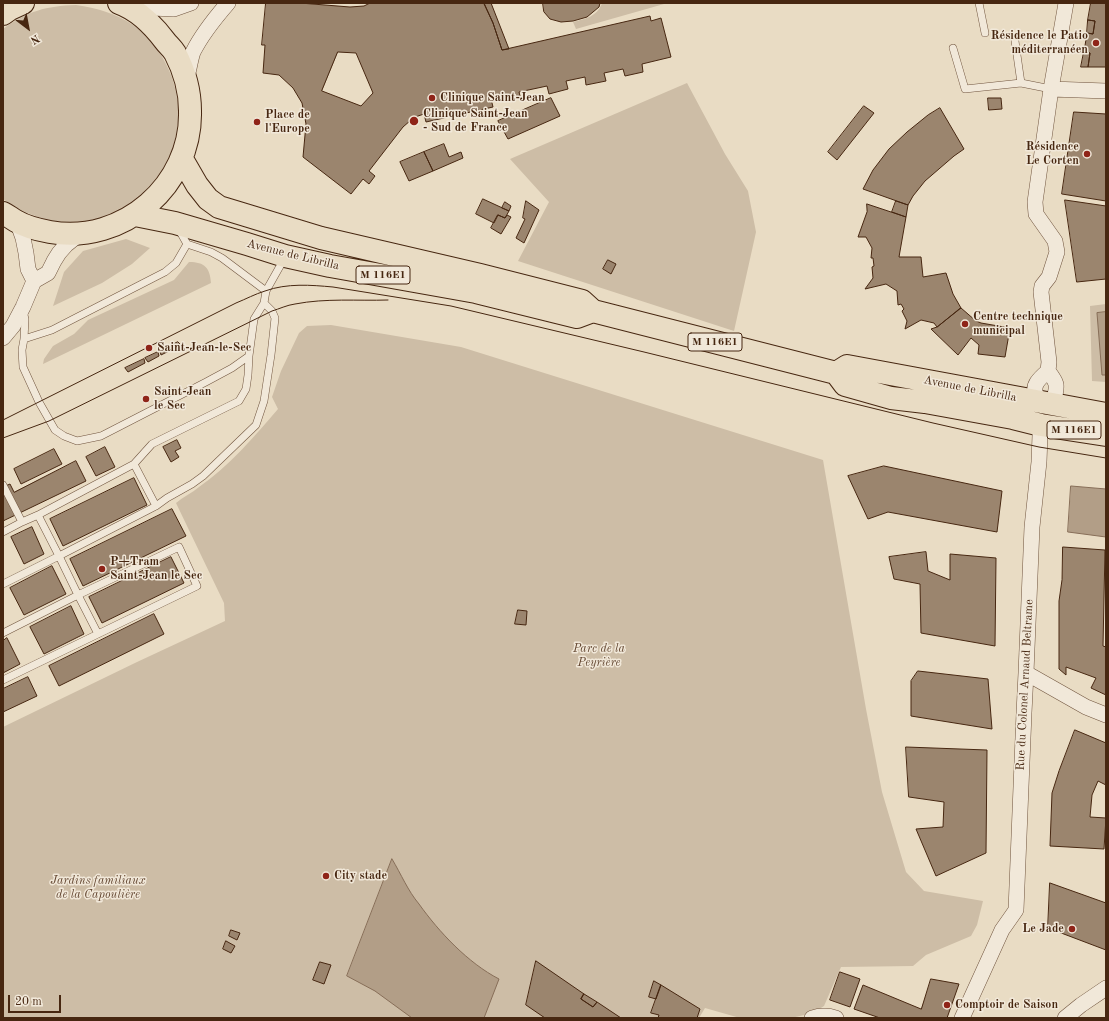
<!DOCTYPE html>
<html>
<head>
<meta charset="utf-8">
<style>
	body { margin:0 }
	#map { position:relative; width:1109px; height:1021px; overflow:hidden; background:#e9dcc4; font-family:"Old Standard TT",serif }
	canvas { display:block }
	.frame { position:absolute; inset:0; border:4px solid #472711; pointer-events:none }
	.north { position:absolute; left:8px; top:8px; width:40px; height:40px; -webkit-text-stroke:3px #f1e8d9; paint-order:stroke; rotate:148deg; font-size:11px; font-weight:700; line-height:16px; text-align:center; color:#472711 }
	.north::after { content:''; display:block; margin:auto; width:14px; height:18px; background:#472711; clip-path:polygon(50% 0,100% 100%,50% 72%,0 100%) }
	.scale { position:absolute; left:8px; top:995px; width:53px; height:18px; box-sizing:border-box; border:2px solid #472711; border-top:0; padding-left:5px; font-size:12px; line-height:14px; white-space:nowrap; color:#472711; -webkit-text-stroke:3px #f1e8d9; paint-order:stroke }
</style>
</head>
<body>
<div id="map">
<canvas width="1109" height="1021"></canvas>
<div class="frame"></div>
<div class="north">N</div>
<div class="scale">20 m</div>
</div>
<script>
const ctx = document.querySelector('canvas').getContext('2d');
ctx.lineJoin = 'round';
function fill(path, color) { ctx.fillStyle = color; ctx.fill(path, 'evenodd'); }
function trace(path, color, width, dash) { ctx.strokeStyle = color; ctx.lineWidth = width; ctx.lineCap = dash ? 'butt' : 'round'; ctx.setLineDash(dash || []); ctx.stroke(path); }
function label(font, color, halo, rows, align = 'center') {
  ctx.font = font + ' "Old Standard TT",serif'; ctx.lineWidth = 3; ctx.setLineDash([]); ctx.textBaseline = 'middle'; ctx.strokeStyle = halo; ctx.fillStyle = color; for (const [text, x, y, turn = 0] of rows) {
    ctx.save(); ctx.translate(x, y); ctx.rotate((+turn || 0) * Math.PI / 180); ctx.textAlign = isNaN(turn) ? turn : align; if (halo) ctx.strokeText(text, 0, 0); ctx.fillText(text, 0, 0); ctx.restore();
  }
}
const green = new Path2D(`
	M602 3H663L664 4 576 29 573 22C585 19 597 17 602 3Z
	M76 5C97 8 115 13 133 25 147 34 159 49 166 64 200 129 160 211 86 221 55 225 28 217 3 199V29C28 11 46 6 76 5Z
	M687 83 725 154 748 191 756 232 734 331 518 261 549 202 510 159Z
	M126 239 150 248 132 264 102 283 53 306 64 272 83 251Z
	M189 262C205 262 210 268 211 283L43 364 44 359 53 346 74 334 88 320 174 280Z
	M1106 304V382L1092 381 1090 306Z
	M331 325 461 347 823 460 866 709 882 792 906 872 924 891 983 901 977 925 971 936 926 955 913 966 841 967 824 1006 813 1013 791 1018H740L705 1008 699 1018H3V727L137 662 225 621 224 603 176 503C183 497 192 493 199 487 228 467 255 436 278 409L272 397 281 371 299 333 307 326Z`);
const water = new Path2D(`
	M1106 312V375H1102L1097 313Z
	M1071 486 1106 489V537L1068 532Z
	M392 859C401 874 408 891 419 904 439 932 468 963 499 979L484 1018H412L375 991 347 976Z`);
const building = new Path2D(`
	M266 3H300L350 7 364 6 370 3H484L493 23 502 50 650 16 651 21 661 18 671 57 642 64 643 72 625 76 623 69 604 73 606 81 586 85 585 77 566 81 568 89 549 94 547 86 519 92 520 96 501 100 500 97 491 99 493 107 426 122 424 114 418 116 411 120 403 127 369 171 375 176 369 184 363 179 351 194 303 157 306 124 302 103 293 88 279 75 263 73 265 45H262ZM338 52 356 53 373 93 361 106 322 91Z
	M484 3H491L509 49 502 50 493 23Z
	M543 3H600L599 7 587 17 573 21 561 22 550 19 544 12Z
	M1091 3H1106V67H1088L1090 53 1084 52 1087 33 1093 34 1095 21 1088 20Z
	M1088 20 1095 21 1093 34 1087 33Z
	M1084 52 1090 53 1088 67H1081Z
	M551 98 560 116 508 139 498 121Z
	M988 98H1001L1002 109 989 110Z
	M864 106 874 113 837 160 828 152Z
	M940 108 964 149 954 156 925 181 913 196 908 205 863 189 873 170 889 149 907 132 928 115Z
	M1074 112 1106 114V201L1062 194Z
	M444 144 449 157 461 152 463 158 433 171 424 152Z
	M424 152 433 171 409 181 400 162Z
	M483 199 509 211 505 218 498 215 494 223 476 214Z
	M1065 200 1106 206V279L1077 282Z
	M526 201 539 210 524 243 516 238 525 219 523 218Z
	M896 201 908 205 906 217 892 212Z
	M505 202 511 206 509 211 502 208Z
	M867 204 906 217 899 257H921L923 277 946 273 953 294 961 308 937 327 934 323 921 320 905 329 907 321 902 311 904 309 901 304 898 305 897 291 886 284 865 289 873 278 872 267 874 266 873 258H871L872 248 866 237H858L867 212Z
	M498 215 505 218 507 215 511 217 501 234 491 228Z
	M608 260 616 264 611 274 603 269Z
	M961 308 976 321 981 323 1010 328 1005 357 978 354 979 345 971 338 958 355 931 329 937 327Z
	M178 342 181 345 161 355 160 351Z
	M158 352 159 356 148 362 145 358Z
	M144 359 145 363 128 372 125 368Z
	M177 440 181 448 175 451 179 457 171 462 163 447Z
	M105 447 115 467 96 476 86 457Z
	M54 449 62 464 21 484 14 469Z
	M76 461 86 481 3 521V487L10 484 14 492Z
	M884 466 1002 491 997 532 888 512 868 519 848 476Z
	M134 478 147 505 63 546 50 519Z
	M172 509 186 536 83 586 70 559Z
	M32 527 44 554 24 564 11 537Z
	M1063 547 1105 550 1103 646 1106 647V695L1091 688 1096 678 1066 667V675L1059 669V601L1062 580Z
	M926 552 928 571 950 580V554L996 558 995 646 921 633 920 584 894 579 889 557Z
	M171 557 184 583 102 623 89 597Z
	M52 566 66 594 24 615 10 588Z
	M71 606 84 634 44 654 30 627Z
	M518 610 527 611 526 625 515 624Z
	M154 614 164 634 59 686 49 666Z
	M7 638 20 664 3 673V641Z
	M918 671 988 679 992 729 911 716V681Z
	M28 677 37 696 3 712V689Z
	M1075 730 1106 743V785L1098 781 1092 795 1090 817 1106 818 1104 849 1050 846 1052 793 1059 771Z
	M906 747 987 750 986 853 936 876 916 829 943 827 944 802 909 797Z
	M1050 883 1106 903V950L1048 928Z
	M231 930 240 933 237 940 229 936Z
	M226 941 235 946 231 953 223 949Z
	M536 961 584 994 581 999 593 1007 597 1002 621 1018H545L526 1005Z
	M320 962 331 965 324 984 313 980Z
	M840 972 860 979 850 1007 830 1000Z
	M931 979 959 984 947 1018H880L854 1009 863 985 921 1009Z
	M654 981 661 985 656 999 649 997Z
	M661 985 700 1009 697 1018H658L659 1015 651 1013Z
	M584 994 597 1002 593 1007 581 999Z`);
const service = new Path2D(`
	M979 3 985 33
	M1015 41 1021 83
	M953 48 965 89 1021 83 1051 89
	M178 228 187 244 211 252 222 258 266 291
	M23 311 25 319 24 339 22 350 23 367 39 402 55 430 64 436 77 441 101 436 206 382 232 368 249 356 254 319 264 303 266 291 284 259
	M24 339 52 330 165 272 176 263 187 244
	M134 464 156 506 59 556 38 515 134 464 152 444 239 401 246 389 248 375 249 356
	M3 485 22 522 38 515
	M156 506 167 498 192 484 203 476 256 425 264 401 271 355 275 318 272 311 264 303
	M3 532 22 522
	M3 584 59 556 78 595 179 547 197 586 3 680
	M3 633 78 595 98 634`);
const minor = new Path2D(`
	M129 7 174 9 191 3
	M186 80C189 71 190 61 193 52 202 34 215 18 228 3
	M1051 89 1106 91
	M17 221 23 238 26 253 28 269 34 281
	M3 338 13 326 23 307 34 281 48 273 54 261 59 253 66 245 81 233
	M1048 371 1049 362 1041 292 1042 286 1049 277 1057 252 1055 241 1036 214 1035 202 1051 89 1066 3
	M1048 371C1057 383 1058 384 1054 399L1044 403C1042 401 1039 399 1037 396 1030 386 1041 377 1048 371Z
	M1026 673 1086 707 1106 715
	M812 1018C821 1015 827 1015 836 1018
	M962 1018 1002 930 1016 910 1024 713 1026 673 1032 527 1039 462 1040 435
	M1065 1018 1081 1005 1106 988`);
const primary = new Path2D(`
	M3 14 10 9 23 3
	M182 159 197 185 208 199 219 207 321 238 480 275 582 301 593 311 836 373 845 385 891 398 925 402 1013 418 1041 425 1106 435
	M3 213C7 215 11 218 16 221 26 227 39 230 50 232 123 245 192 185 190 111 190 91 184 70 175 53 172 48 168 45 165 41 153 25 138 10 119 3
	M135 215 175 223 247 244 285 256 330 266 476 292 577 317 593 311
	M836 373 847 366 1106 414`);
const tram = new Path2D(`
	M3 420 236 303C246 299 255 294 265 291 287 283 311 285 333 287L451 306 644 352 933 423 1039 447 1106 458
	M3 438 49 421 272 311C279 309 287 305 295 304 326 298 357 301 388 300`);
const markers = [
	[1096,43,4,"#8f2418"],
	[432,98,4,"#8f2418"],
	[414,121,5,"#8f2418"],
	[257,122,4,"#8f2418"],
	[1087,154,4,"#8f2418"],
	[965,324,4,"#8f2418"],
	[149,348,4,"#8f2418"],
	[146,399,4,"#8f2418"],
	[102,569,4,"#8f2418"],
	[326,876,4,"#8f2418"],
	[1072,929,4,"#8f2418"],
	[947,1005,4,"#8f2418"]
];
const shields = [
	[383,275,54],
	[715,342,54],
	[1074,430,54]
];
const shieldNames = [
	["M 116E1",383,275],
	["M 116E1",715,342],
	["M 116E1",1074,430]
];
const poiNames = [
	["Résidence le Patio",1088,36,"right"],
	["méditerranéen",1088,50,"right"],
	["Clinique Saint-Jean",440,98],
	["Clinique Saint-Jean",423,114],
	["- Sud de France",423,128],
	["Place de",265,115],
	["l'Europe",265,129],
	["Résidence",1079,147,"right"],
	["Le Corten",1079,161,"right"],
	["Centre technique",973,317],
	["municipal",973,331],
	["Saint-Jean-le-Sec",157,348],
	["Saint-Jean",154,392],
	["le Sec",154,406],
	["P+Tram",110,562],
	["Saint-Jean le Sec",110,576],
	["City stade",334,876],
	["Le Jade",1064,929,"right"],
	["Comptoir de Saison",955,1005]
];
const streetNames = [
	["Avenue de Librilla",293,255,14],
	["Avenue de Librilla",970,389,11],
	["Rue du Colonel Arnaud Beltrame",1025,685,-87]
];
const parkNames = [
	["Parc de la",599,649],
	["Peyrière",599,663],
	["Jardins familiaux",98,881],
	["de la Capoulière",98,895]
];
fill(green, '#cdbda6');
fill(water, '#b29e87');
trace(water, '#876e58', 1);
fill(building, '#9b856e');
trace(building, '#472711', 1);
trace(service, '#70543e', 8);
trace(minor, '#70543e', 16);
trace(primary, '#472711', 24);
trace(service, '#f1e8d9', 7);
trace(minor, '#f1e8d9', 15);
trace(primary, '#e9dcc4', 22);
trace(tram, '#472711', 1);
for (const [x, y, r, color] of markers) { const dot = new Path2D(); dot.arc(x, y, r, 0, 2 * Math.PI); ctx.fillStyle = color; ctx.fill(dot); trace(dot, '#f1e8d9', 1.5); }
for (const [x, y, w] of shields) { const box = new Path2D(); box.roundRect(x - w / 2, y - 9, w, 18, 3); ctx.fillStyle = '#f1e8d9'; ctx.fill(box); trace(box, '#472711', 1); }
label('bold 11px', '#472711', null, shieldNames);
label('bold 12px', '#472711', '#f1e8d9', poiNames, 'left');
label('12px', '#472711', '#f1e8d9', streetNames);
label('italic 12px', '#62452f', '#f1e8d9', parkNames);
</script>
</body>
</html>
